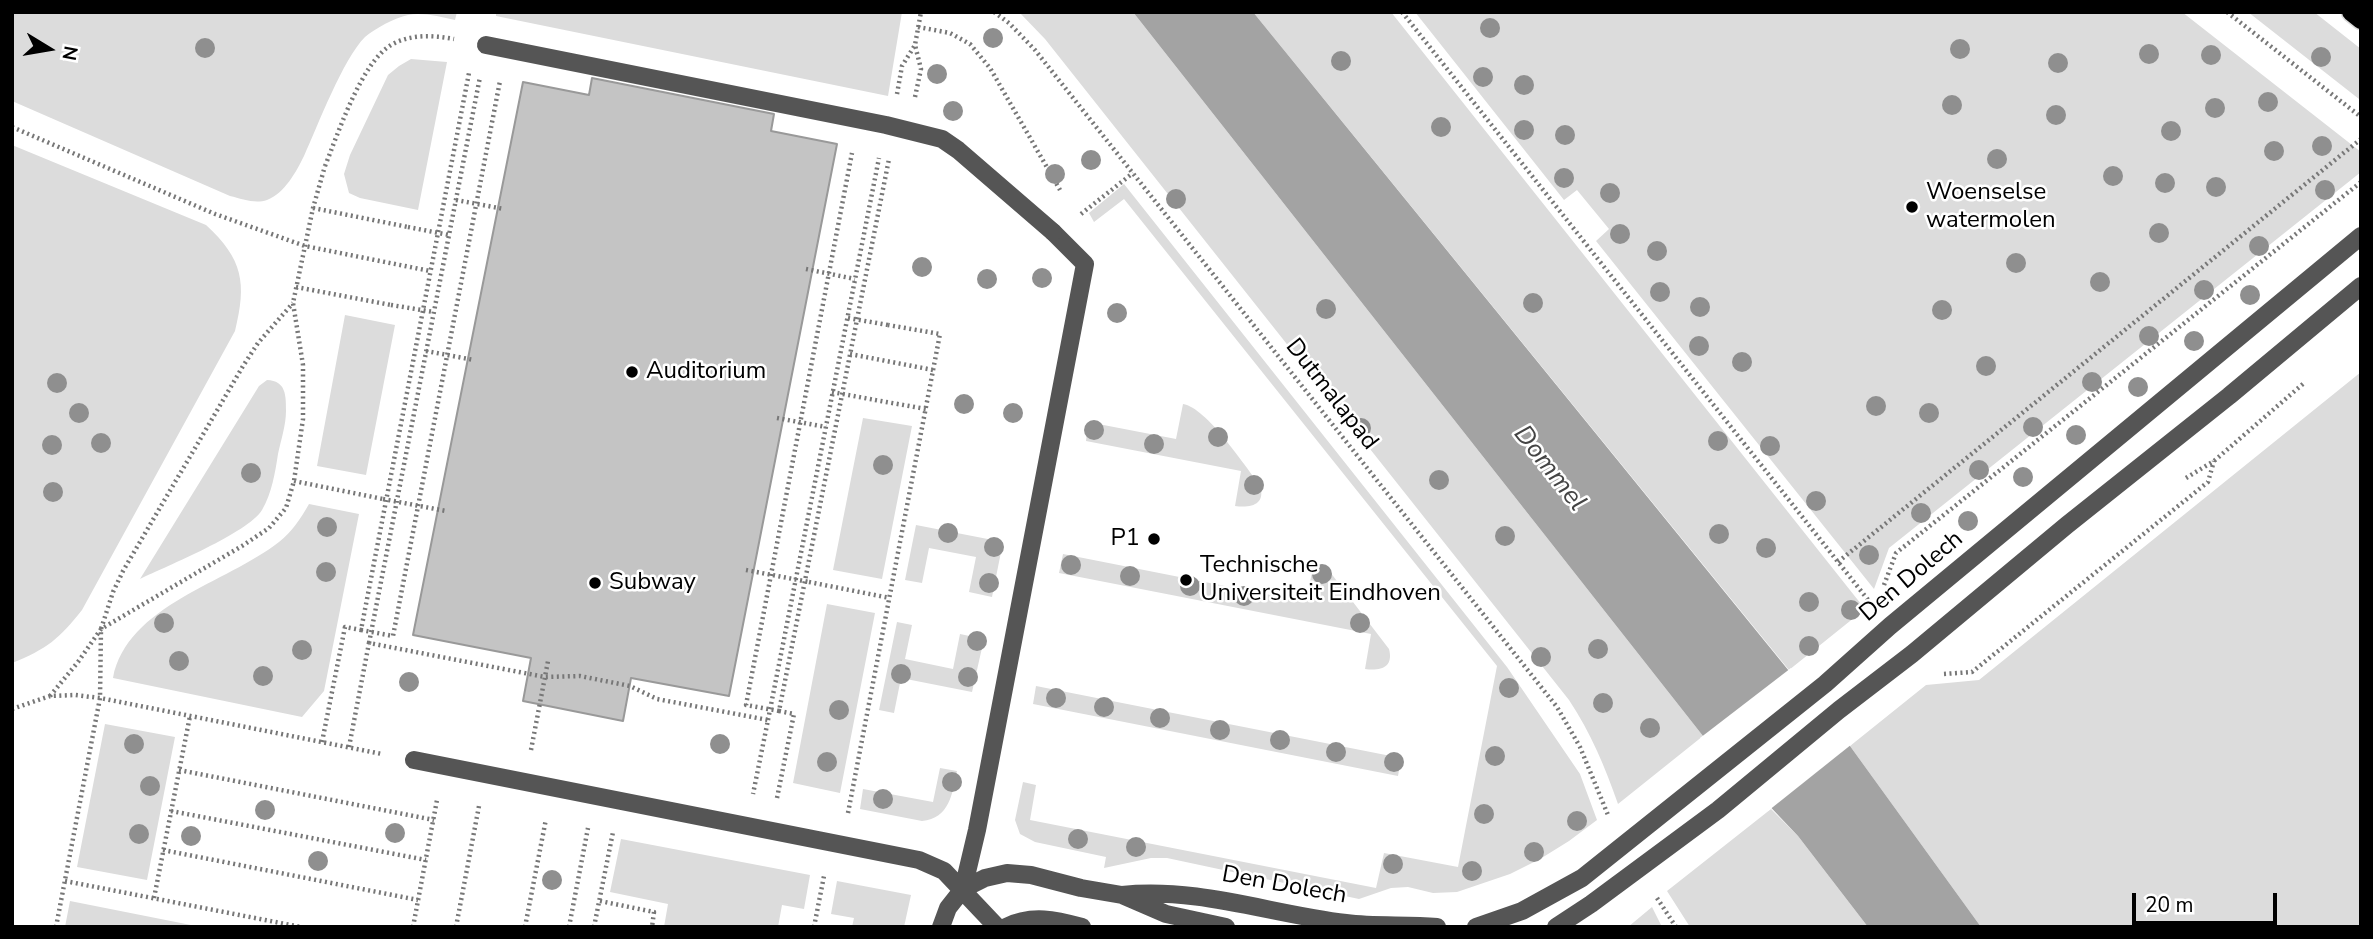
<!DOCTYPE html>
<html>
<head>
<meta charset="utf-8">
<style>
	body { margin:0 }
	#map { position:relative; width:2373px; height:939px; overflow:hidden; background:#fff; font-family:"Nunito Sans",sans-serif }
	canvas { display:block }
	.frame { position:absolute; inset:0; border:14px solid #000; pointer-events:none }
	.north { position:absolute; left:14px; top:14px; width:70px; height:70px; -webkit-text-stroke:5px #fff; paint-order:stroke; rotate:101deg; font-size:19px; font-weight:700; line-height:28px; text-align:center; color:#000 }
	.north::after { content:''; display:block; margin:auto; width:24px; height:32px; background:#000; clip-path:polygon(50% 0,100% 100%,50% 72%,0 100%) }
	.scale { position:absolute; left:2132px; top:893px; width:145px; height:32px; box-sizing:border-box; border:4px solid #000; border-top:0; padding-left:9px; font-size:21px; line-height:24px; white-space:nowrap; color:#000; -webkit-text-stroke:5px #fff; paint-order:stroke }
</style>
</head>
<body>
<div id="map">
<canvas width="2373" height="939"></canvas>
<div class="frame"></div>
<div class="north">N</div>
<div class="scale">20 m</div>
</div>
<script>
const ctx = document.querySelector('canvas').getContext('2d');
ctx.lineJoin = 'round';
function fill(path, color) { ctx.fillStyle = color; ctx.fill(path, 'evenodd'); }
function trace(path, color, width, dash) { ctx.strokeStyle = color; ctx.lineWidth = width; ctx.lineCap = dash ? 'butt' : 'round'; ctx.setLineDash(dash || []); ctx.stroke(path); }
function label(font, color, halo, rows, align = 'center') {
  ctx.font = font + ' "Nunito Sans",sans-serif'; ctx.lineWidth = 5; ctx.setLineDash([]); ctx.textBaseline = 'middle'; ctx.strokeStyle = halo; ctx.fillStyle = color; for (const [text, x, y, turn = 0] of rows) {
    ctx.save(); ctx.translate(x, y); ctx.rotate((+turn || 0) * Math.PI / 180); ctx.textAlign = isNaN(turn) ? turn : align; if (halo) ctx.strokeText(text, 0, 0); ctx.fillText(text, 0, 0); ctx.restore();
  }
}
const green = new Path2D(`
	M12 12H457L455 20C440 17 423 12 408 15 394 18 376 28 365 37 343 59 318 125 304 156 296 172 285 193 267 200 255 204 242 199 230 196L12 101Z
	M496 12H902L888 96 496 16Z
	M1019 12H1133L1703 736 1618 804C1605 767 1591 733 1569 700L1045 39Z
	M1253 12H1391L1865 609 1789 670Z
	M1415 12H2182L2361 152V172L1889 548 1874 589 1596 241 1609 229 1577 190 1564 200Z
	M2248 12H2314L2361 49V97L2359 99Z
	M411 59 447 62 418 210 360 198 349 193 344 174 350 155 388 75 399 66Z
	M12 145 206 225C243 259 247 283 235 331L82 610C59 639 47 649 12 663Z
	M1124 184 1507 667 1580 774 1597 820 1569 841 1540 859 1510 874 1457 892 1433 893 1408 887 1391 888 1359 899 1167 858H1151L1104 868 1106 857 1035 842 1020 834 1015 820 1023 782 1036 785 1030 820 1376 888 1384 853 1458 867 1497 666 1124 199 1094 222 1089 213Z
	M345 315 395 325 366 475 317 466Z
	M2361 372V927H1981L1850 746 1926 685 1979 680Z
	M267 380C286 381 286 395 286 411 286 425 281 440 278 454 275 473 272 493 262 510 248 533 167 566 140 579L259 386Z
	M1183 404C1207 408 1243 464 1260 485 1266 505 1251 508 1235 506L1241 471 1086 441 1088 422 1176 439Z
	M863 418 912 426 882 579 833 570Z
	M309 504 359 514 324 691 302 717 113 678C127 605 227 583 279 542 292 532 301 518 309 504Z
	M916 525 1003 542 992 597 969 592 976 557 929 548 922 583 905 580Z
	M1063 554 1306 602 1313 567 1330 572 1389 649C1394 668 1380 671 1365 669L1371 634 1059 573Z
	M827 604 875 613 840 793 793 783Z
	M897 622 912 625 905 659 953 669 960 634 984 639 972 692 901 678 894 713 879 710Z
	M1036 686 1401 758 1398 776 1033 704Z
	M105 724 175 737 147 880 77 867Z
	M940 768 957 771C952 794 950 818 922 821L860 809 863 789 933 802Z
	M1771 809 1798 836 1868 927H1690L1667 891Z
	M621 839 810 875 804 909 782 905 778 927H664L668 904 610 892Z
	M837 881 911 895 904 927H852L854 918 831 914Z
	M70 901 201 927H65Z
	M1652 907 1662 927H1628Z`);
const water = new Path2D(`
	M1133 12H1253L1850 746 1981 927H1868L1798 836 1703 736Z`);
const pier = new Path2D(`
	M1791 668 1852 744 1768 811 1700 738Z`);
const building = new Path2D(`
	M592 78 774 114 771 131 837 144 729 696 631 678 623 721 523 701 531 658 413 635 523 82 589 95Z`);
const path = new Path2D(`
	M994 12 1009 23 1035 50 1557 707 1580 747 1608 815
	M1402 12 1869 601
	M2227 12 2361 117
	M918 27 950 33 970 44 990 68 1060 190
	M897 94 902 66 915 45
	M915 97 921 69 915 45 921 12
	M12 127 215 214 305 246 430 271
	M313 208 408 227
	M1081 214 1133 173
	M296 287 391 305
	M850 354 933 370
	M875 400 926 409
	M2186 478 2214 461 2304 383
	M294 481 383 499
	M1838 562 2361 139
	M809 582 890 598
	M1884 585 1896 553 2361 182
	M361 630 393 636 500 81
	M1944 674 1972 672 2208 482 2214 461
	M50 696 78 662 101 629 242 546 269 528 286 508 294 481 303 419V365L293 303 313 208 325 166
	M12 709 50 696 75 695 100 698 382 754
	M779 711 746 705 852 153
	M322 742 345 627 361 630 469 73
	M349 747 369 643 545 677 580 676 630 686 657 699 768 720 753 794
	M531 750 548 661
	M179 770 434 820
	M777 798 794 714 779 711 889 159
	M171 811 426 860
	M848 813 940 334 888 325
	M163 850 418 900
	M65 881 301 927
	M154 898 190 716
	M1657 898 1676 927
	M600 901 654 912 652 927
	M56 927 100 698 101 629 113 592 123 571 243 366 258 343 293 303
	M413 927 437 800
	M456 927 479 806
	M525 927 546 819
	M569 927 588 828
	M594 927 613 832
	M814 927 824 876`);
const minor = new Path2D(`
	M414 760 919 860 944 871 997 927
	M963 889 985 878 1007 873 1031 875 1081 888 1122 895 1166 914 1226 927
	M1122 895C1199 887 1270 914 1346 923 1376 927 1407 924 1437 927
	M941 927 948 908 963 889 977 830 1085 264 1053 232
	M1006 927C1032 914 1056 920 1082 927
	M1476 927 1522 911 1582 878 1825 684 1890 626 2361 236
	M1556 927 1591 904 1718 810 1839 710 1912 654 2067 525 2229 396 2361 286`);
const major = new Path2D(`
	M2351 12 2361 20`);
const pathBridge = new Path2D(`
	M325 166C338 134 361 63 391 45 410 34 433 35 454 39
	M456 200 504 209
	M408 227 449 235
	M806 269 855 279
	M391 305 434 312
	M848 318 888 325
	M426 351 474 360
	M832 392 875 400
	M777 418 826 427
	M383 499 446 511
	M746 570 809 582
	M369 643 480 77
	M768 720 879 158`);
const minorBridge = new Path2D(`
	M486 45 886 125 942 139 958 150 1053 232`);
const trees = [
	[1490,28],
	[993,38],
	[205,48],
	[1960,49],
	[2149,54],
	[2211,55],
	[2321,57],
	[1341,61],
	[2058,63],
	[937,74],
	[1483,77],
	[1524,85],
	[2268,102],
	[1952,105],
	[2215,108],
	[953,111],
	[2056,115],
	[1441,127],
	[1524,130],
	[2171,131],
	[1565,135],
	[2322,146],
	[2274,151],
	[1997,159],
	[1091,160],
	[1055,174],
	[2113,176],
	[1564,178],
	[2165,183],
	[2216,187],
	[2325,190],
	[1610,193],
	[1176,199],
	[2159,233],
	[1620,234],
	[2259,246],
	[1657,251],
	[2016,263],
	[922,267],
	[1042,278],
	[987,279],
	[2100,282],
	[2204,290],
	[1660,292],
	[2250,295],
	[1533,303],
	[1700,307],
	[1326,309],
	[1942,310],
	[1117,313],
	[2149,336],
	[2194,341],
	[1699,346],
	[1742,362],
	[1986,366],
	[2092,382],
	[57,383],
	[2138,387],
	[964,404],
	[1876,406],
	[79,413],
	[1013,413],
	[1929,413],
	[2033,427],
	[1361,428],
	[1094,430],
	[2076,435],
	[1218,437],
	[1718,441],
	[101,443],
	[1154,444],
	[52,445],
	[1770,446],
	[883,465],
	[1979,470],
	[251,473],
	[2023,477],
	[1439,480],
	[1254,485],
	[53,492],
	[1816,501],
	[1921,513],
	[1968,521],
	[327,527],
	[948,533],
	[1719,534],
	[1505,536],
	[994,547],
	[1766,548],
	[1869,555],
	[1071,565],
	[326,572],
	[1322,574],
	[1130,576],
	[989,583],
	[1190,586],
	[1244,596],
	[1809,602],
	[1851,610],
	[164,623],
	[1360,623],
	[977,641],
	[1809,646],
	[1598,649],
	[302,650],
	[1541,657],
	[179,661],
	[901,674],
	[263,676],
	[968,677],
	[409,682],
	[1509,688],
	[1056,698],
	[1603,703],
	[1104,707],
	[839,710],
	[1160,718],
	[1650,728],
	[1220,730],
	[1280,740],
	[134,744],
	[720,744],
	[1336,752],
	[1495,756],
	[827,762],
	[1394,762],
	[952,782],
	[150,786],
	[883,799],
	[265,810],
	[1484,814],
	[1577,821],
	[395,833],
	[139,834],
	[191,836],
	[1078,839],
	[1136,847],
	[1534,852],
	[318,861],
	[1393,864],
	[1472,871],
	[552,880]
];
const markers = [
	[1912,207,7,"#000"],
	[632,372,7,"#000"],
	[1154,539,7,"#000"],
	[1186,580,7,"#000"],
	[595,583,7,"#000"]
];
const poiNames = [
	["Woenselse",1926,193],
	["watermolen",1926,221],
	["Auditorium",646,372],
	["P1",1140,539,"right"],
	["Technische",1200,566],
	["Universiteit Eindhoven",1200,594],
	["Subway",609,583]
];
const streetNames = [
	["Dutmalapad",1331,395,52],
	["Den Dolech",1912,577,-40],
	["Den Dolech",1284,886,10]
];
const waterNames = [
	["Dommel",1549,469,52]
];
fill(green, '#dcdcdc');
fill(water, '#a3a3a3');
fill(pier, '#fff');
fill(building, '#c4c4c4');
trace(building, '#999', 2);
trace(major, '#dbdbdb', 21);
trace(path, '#777', 4.5, [2, 3.5]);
trace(minor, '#555', 18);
trace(major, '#000', 18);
trace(pathBridge, '#777', 4.5, [2, 3.5]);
trace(minorBridge, '#555', 18);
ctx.fillStyle = '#8f8f8f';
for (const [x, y] of trees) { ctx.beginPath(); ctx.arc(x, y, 10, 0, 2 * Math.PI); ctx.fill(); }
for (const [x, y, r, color] of markers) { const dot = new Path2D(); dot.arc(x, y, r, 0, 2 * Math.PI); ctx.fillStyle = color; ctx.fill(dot); trace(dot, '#fff', 2.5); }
label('24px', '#000', '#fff', poiNames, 'left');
label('24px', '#000', '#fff', streetNames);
label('italic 26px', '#444', '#fff', waterNames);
</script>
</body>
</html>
